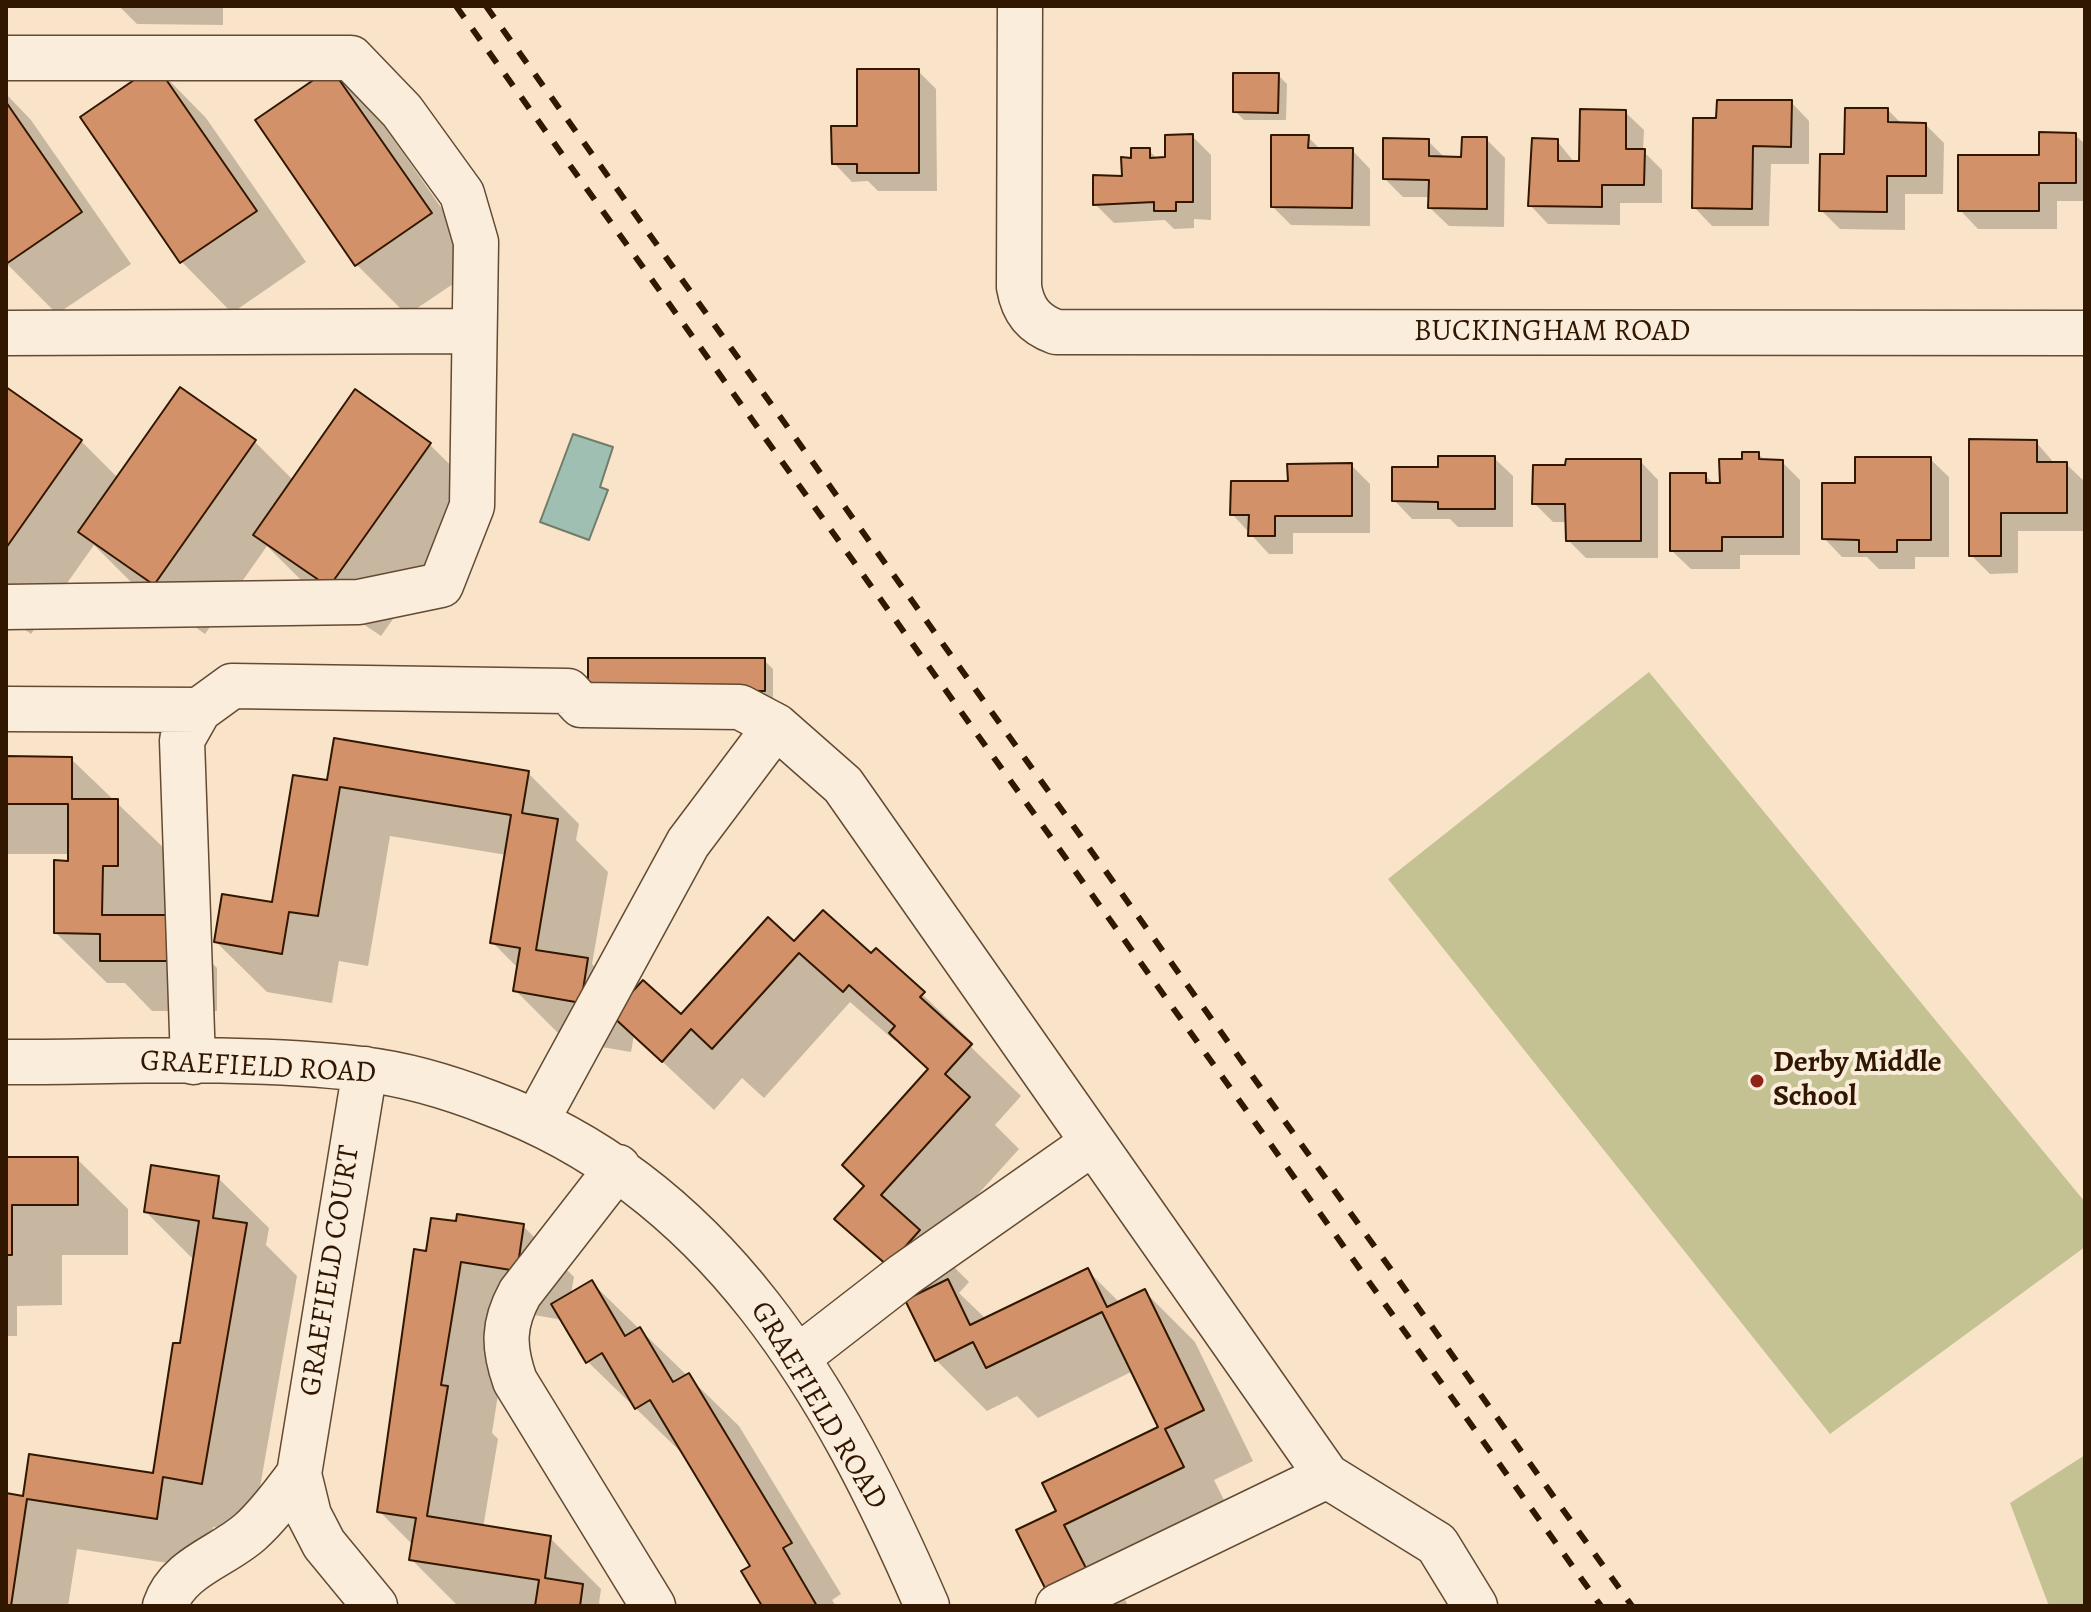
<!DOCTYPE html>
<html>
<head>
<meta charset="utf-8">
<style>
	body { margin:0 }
	#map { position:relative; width:2091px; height:1612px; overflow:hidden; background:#f9e4c9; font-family:Alegreya,serif }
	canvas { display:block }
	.frame { position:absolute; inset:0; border:8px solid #311700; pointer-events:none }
</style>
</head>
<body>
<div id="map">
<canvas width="2091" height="1612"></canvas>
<div class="frame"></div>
</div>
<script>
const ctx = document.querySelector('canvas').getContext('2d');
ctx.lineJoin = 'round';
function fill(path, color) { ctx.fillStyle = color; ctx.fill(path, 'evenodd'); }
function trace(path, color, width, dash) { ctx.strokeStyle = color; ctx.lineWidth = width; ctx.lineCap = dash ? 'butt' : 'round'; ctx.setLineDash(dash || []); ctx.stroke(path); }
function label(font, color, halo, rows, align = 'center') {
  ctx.font = font + ' Alegreya,serif'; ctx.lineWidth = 8; ctx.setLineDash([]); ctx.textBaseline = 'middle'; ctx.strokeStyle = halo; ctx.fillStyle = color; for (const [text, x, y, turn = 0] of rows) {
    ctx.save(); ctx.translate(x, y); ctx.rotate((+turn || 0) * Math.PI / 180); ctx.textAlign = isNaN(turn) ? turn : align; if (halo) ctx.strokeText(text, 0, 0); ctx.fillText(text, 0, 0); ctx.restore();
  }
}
const green = new Path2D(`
	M1649 672 2085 1202V1247L1830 1434 1388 879Z
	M2085 1455V1606H2049L2010 1503Z`);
const water = new Path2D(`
	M573 434 613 447 600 487 608 490 589 540 540 522Z`);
const shadow = new Path2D(`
	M119 6H223V25L137 24Z
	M156 67 206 118 306 262 232 313 182 262 82 118Z
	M331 70 381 121 481 265 407 315 357 265 257 120Z
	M918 71 936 89 937 191H878L868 181 852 182 834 163 859 128Z
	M1278 75 1287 84 1286 120H1244L1235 111Z
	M6 94 31 120 131 264 57 314 6 263Z
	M1791 102 1809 121V164H1771L1769 226H1712L1694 207 1718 120Z
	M1888 110 1902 124 1926 125 1944 143 1943 194H1905V230L1840 229 1821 210 1846 156Z
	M1625 112 1644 130 1643 151 1662 170V203H1620V225L1548 224 1530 205 1557 141 1575 163H1581Z
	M2075 135 2085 144V201H2057V229H1978L1960 210Z
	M1192 136 1211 155V220L1194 219V228L1174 229 1165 220 1114 223 1095 204 1124 178 1133 160 1149 150 1158 160 1167 159Z
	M1308 137 1321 150H1352L1370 169V226L1291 225 1273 207Z
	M1486 139 1505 158 1504 227 1449 226 1430 208V197H1403L1385 179 1428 141 1446 159H1463Z
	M6 389 81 441 118 478 255 442 294 481 356 392 430 445 481 495 381 636 306 585 267 546 205 634 131 582 94 545 31 634 6 616Z
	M2036 442 2055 464H2066L2085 482V531H2018V573L1990 574 1971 555Z
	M1758 454 1766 461 1782 462 1800 480V555H1740V569H1691L1672 551 1705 475 1715 485H1722L1744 461Z
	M1494 458 1513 476V527H1458L1450 519H1412L1394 500 1440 469Z
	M1930 459 1949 477V557H1915V569H1879L1867 557H1842L1824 538 1857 485Z
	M1640 461 1658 480V558H1586L1568 540V522H1553L1534 503Z
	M1351 465 1370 484V533H1293V554H1269L1232 514 1290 483Z
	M764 660 773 669V699L599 698Z
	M6 758 71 759 167 851V918L217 968V1011H152L125 983H107L56 933 70 854H6Z
	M528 773 579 824 576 840 608 872 592 964 628 1000 681 1017 795 944 871 956 876 950 974 1044 971 1047 1021 1096 995 1125 1019 1149 932 1245 969 1282 959 1293 986 1319 1087 1270 1120 1303 1144 1291 1195 1342 1253 1461 1214 1480 1233 1518 1114 1576 1128 1606H1063L1058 1512 1161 1428 1133 1371 1038 1418 1017 1396 987 1411 936 1360 918 1296 837 1219 866 1187 929 1071 897 1039 895 1041 850 1002 764 1098 742 1078 714 1110 634 1035 631 1052 566 1041 515 990 519 969 492 942 507 855 390 836 368 966 339 961 332 1003 267 992 216 942 274 905 328 782Z
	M77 1159 128 1209V1255H62V1305L17 1306V1336H6V1190Z
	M218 1178 269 1228 266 1245 297 1276 252 1533 213 1527 207 1569 77 1549 68 1606H6V1495L24 1498 155 1475 195 1261 146 1212Z
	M523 1226 574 1277 571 1294 591 1282 739 1426 841 1594 832 1600 836 1606H764L753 1566 687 1458 588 1362 563 1320 511 1311 492 1433 498 1439 483 1528 550 1538 601 1589 599 1603 602 1606H458L411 1559 414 1546 379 1511 416 1251 428 1253Z`);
const building = new Path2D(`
	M156 65 257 211 180 263 80 117Z
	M331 68 432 213 355 266 255 120Z
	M857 69H919V173H857V164H832L831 126H857Z
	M1233 73H1279L1278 113 1233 112Z
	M1717 100H1792L1791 147 1753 146 1752 209 1692 208 1693 118H1716Z
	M6 102 82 212 6 264Z
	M1845 108H1888V122L1926 123V176H1887V212L1819 211 1820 154H1844Z
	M1580 109 1626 110V149H1645L1644 185H1602V207L1528 206 1532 138 1558 139V161H1579Z
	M2039 132 2076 133V183H2039V211H1958V155H2039Z
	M1193 134V202H1176V211H1154V202L1093 205V175L1122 176 1121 157 1131 158V148H1150V158L1165 157V135Z
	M1271 135H1309L1308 148H1353L1352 208 1271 207Z
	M1462 137H1487V209L1428 208 1429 180 1383 179V138L1429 139V156L1461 157Z
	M6 387 82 440 6 548Z
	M180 387 256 440 154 585 78 532Z
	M355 389 431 443 329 587 253 535Z
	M1969 439 2037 440V462H2067V513H2001V556H1969Z
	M1742 452H1759V459L1783 460V537H1722V551H1670V473H1706V483H1720L1719 459H1742Z
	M1438 456H1495V509H1438V502L1392 501V467H1438Z
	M1855 457H1931V540H1897V552H1859V540L1822 539V483H1855Z
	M1566 459H1641V541H1566L1565 504H1532L1533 465H1565Z
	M1352 463V516H1275V536H1248L1249 515H1230L1231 481H1288L1287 464Z
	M588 658H765V691L588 690Z
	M334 738 529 771 522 813 558 819 536 950 588 958 581 1003 513 991 520 948 490 943 511 815 340 787 318 916 289 912 282 954 214 942 222 894 272 902 293 775 327 780Z
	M6 756 72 757V799H118V866H103L102 915H168L167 961H100V934L54 933V860L68 861V804H6Z
	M823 910 871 953 876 948 925 992 920 997 972 1044 945 1074 970 1097 881 1195 920 1230 888 1266 834 1219 864 1186 842 1165 928 1069 889 1033 895 1026 849 985 843 992 799 953 712 1049 691 1029 662 1062 611 1015 643 980 681 1014 768 917 794 941Z
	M7 1157H78V1205H12V1255H6Z
	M151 1165 219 1176 213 1218 247 1223 202 1484 163 1477 157 1519 27 1499 11 1606H6V1493L23 1496 29 1454 153 1473 173 1343H180L199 1221 144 1212Z
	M457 1214 524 1224 517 1271 461 1262 441 1385 448 1386 427 1516 551 1536 545 1578 583 1584 580 1606H535L539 1580 409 1560 416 1518 377 1512 414 1249 426 1251 431 1218 456 1221Z
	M1088 1268 1107 1307 1145 1289 1204 1410 1165 1429 1184 1467 1064 1525 1088 1572 1047 1592 1016 1530 1056 1511 1042 1483 1158 1427 1102 1312 986 1368 973 1342 935 1361 905 1300 948 1279 970 1325Z
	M592 1280 625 1336 640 1327 673 1382 689 1373 792 1543 783 1548 817 1606H762L741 1571 750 1566 650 1400 635 1409 602 1353 586 1363 551 1304Z`);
const minor = new Path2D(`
	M1020 6 1019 287C1023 311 1034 324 1056 332L2085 333
	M6 58H351L402 111 462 194 476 242 472 506 441 585 359 602 6 607
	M6 333 474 331
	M6 709 199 710
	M6 1062C124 1062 245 1055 362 1069 405 1074 449 1087 490 1103 718 1187 835 1393 927 1606
	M193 1062 182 740 199 710 232 686 568 691 581 705 740 707 776 726 843 785 1327 1476
	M365 1069 299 1474 309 1515 324 1544 375 1606
	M537 1120 688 843 776 726
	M618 1167 520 1293C503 1324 503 1347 515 1381L653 1606
	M797 1358 904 1275 1091 1144
	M165 1606C178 1567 222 1557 250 1532 269 1515 283 1495 299 1474
	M1058 1606 1327 1476 1437 1544 1475 1606`);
const rail = new Path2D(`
	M456 6 1601 1606
	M486 6 1632 1606`);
const markers = [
	[1757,1081,8,"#8f2418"]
];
const streetNames = [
	["BUCKINGHAM ROAD",1552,333],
	["GRAEFIELD ROAD",258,1068,3],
	["GRAEFIELD COURT",331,1271,-81],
	["GRAEFIELD ROAD",818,1406,59]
];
const poiNames = [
	["Derby Middle",1773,1064],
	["School",1773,1098]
];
fill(green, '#c4c292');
fill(water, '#9ebfb1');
trace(water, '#727c6a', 2);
fill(shadow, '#0003');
fill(building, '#d3916a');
trace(building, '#311700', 2);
trace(minor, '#634a32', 47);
trace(minor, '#fbeddc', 44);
trace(rail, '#311700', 6, [14, 14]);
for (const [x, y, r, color] of markers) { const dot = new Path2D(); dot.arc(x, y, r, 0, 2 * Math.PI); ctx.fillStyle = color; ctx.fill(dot); trace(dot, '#fbeddc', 3); }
label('30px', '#311700', '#fbeddc', streetNames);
label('bold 30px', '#311700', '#fbeddc', poiNames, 'left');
</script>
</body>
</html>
